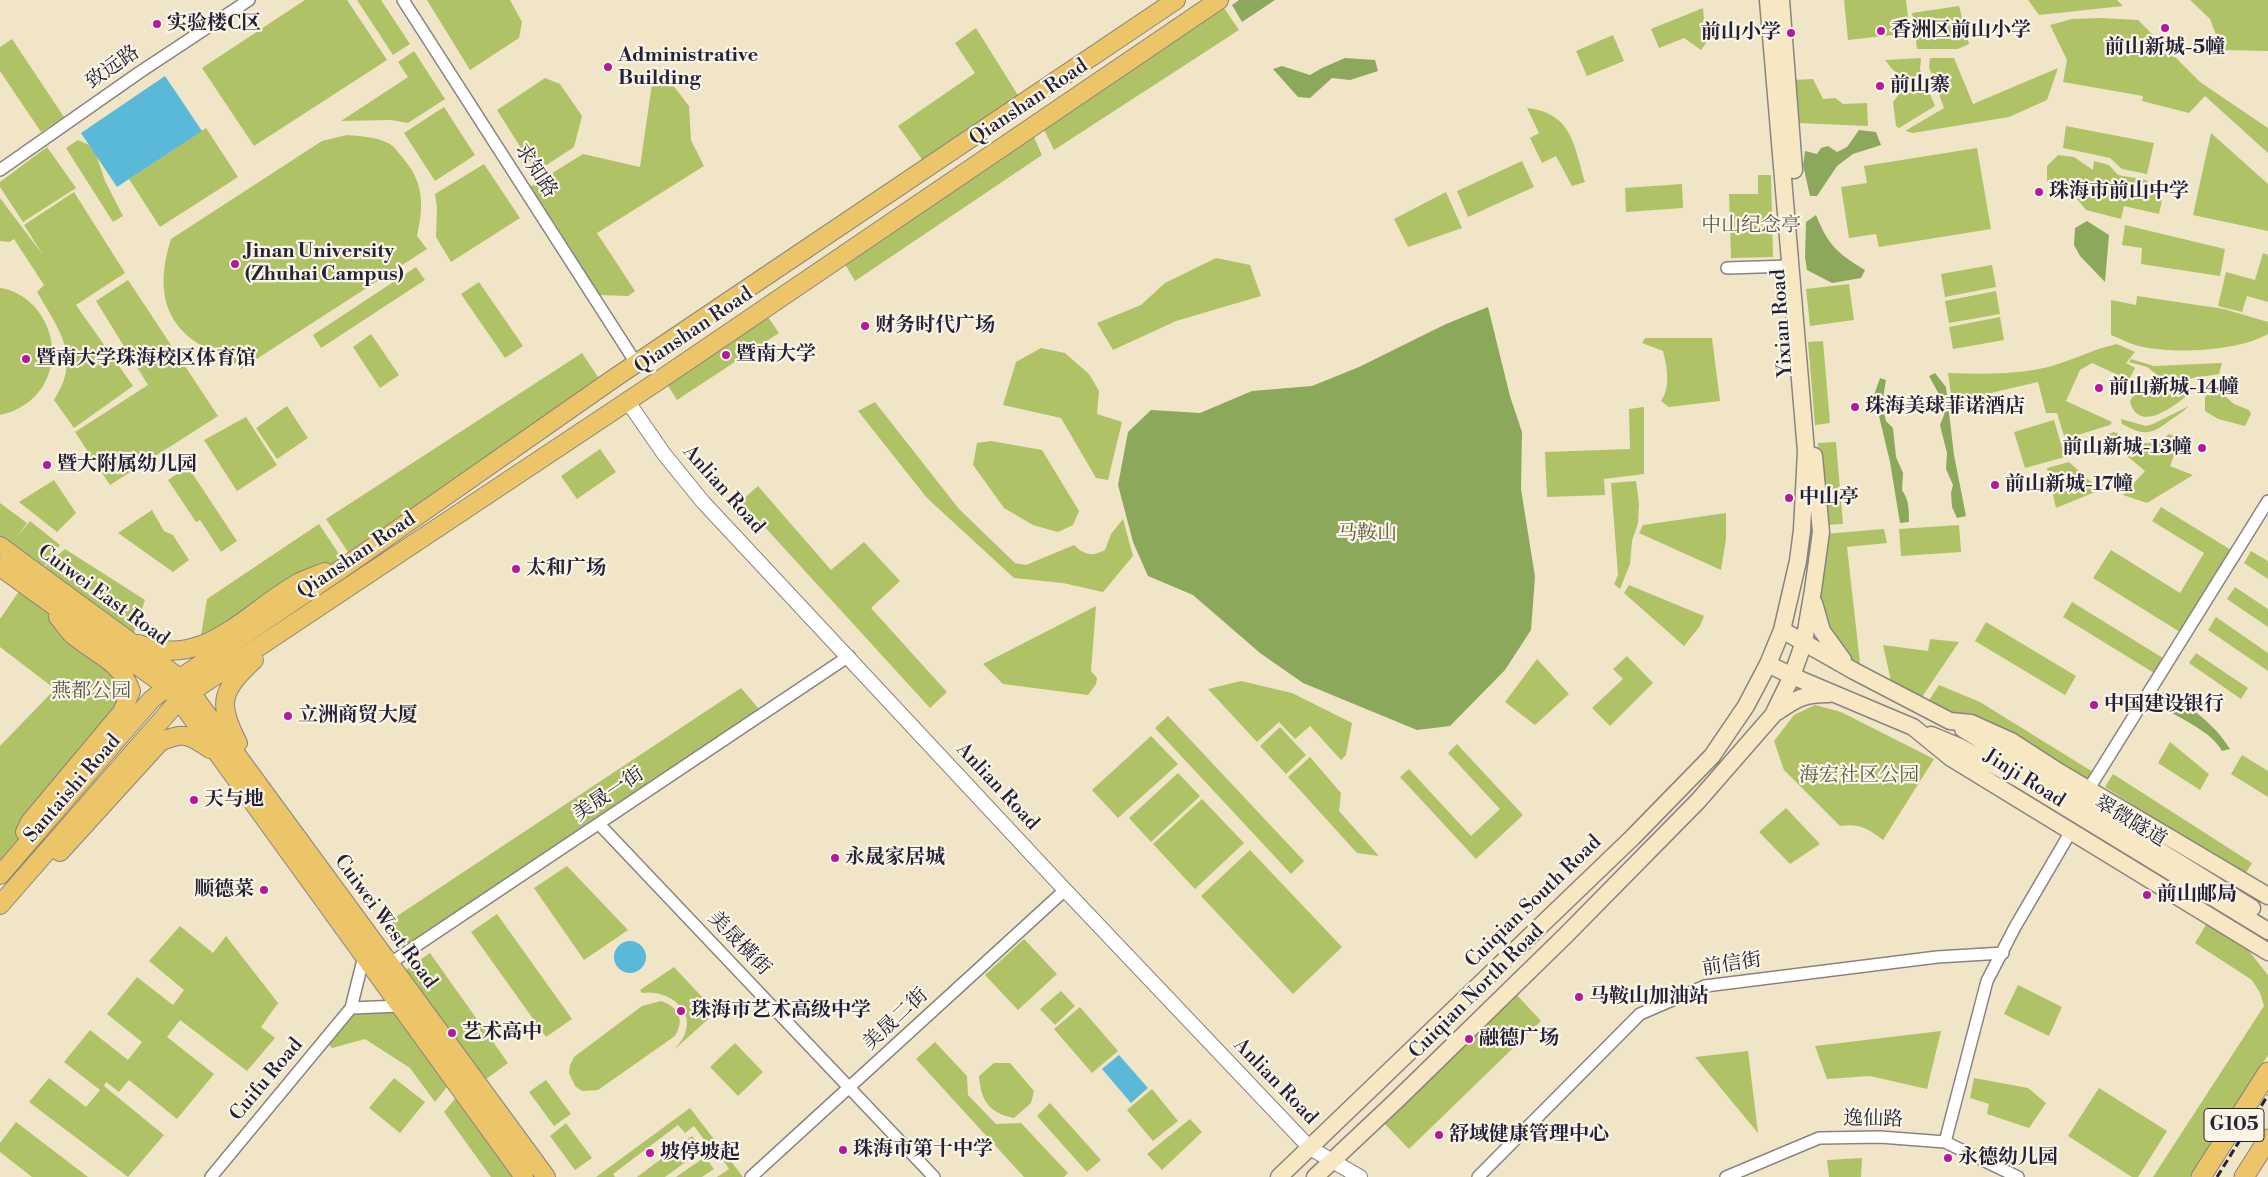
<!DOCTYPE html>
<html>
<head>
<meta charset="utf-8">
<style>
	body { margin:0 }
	canvas { display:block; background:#f0e5c7 }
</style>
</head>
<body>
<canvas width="2268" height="1177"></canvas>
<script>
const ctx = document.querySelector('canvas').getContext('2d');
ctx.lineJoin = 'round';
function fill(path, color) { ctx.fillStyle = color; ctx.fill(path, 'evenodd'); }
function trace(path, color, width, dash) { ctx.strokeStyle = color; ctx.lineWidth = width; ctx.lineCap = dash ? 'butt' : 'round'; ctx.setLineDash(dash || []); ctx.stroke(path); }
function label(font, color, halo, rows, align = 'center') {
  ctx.font = font + ' "Libre Bodoni","Noto Serif SC",serif'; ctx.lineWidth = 4.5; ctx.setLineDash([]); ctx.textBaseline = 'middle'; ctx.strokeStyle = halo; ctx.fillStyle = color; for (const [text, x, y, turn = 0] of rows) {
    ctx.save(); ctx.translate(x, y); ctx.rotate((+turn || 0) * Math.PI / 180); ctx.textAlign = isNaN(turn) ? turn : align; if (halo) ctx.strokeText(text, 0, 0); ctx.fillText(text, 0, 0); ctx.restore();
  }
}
const green = new Path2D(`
	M305 0H347L387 60 254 146 202 68Z
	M357 0H381L410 44 393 55Z
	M427 0H510L522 22 519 38 470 70Z
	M1844 0H1906L1910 33 1848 40Z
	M2028 0H2117L2123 6 2039 15Z
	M2190 0H2268V51L2222 50 2210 19Z
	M1222 5 1239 30 1054 150 1042 126Z
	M1959 6 1969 44 1958 49H1917L1912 13Z
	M1703 8 1706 43 1701 50 1684 38 1659 48 1651 29Z
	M2100 18 2138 20 2200 82 2268 128V153L2205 96 2189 113 2142 101 2143 96 2063 82 2067 60 2050 25 2072 19Z
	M976 28 1021 100 926 165 898 126 975 73 955 43Z
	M1613 35 1624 61 1587 76 1576 51Z
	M12 39 64 117 41 132 0 71V47Z
	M414 51 445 99 408 123 391 120 341 121 408 77 398 62Z
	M1921 58 1920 70 1935 106 1899 128 1896 126 1893 102 1909 81 1893 70 1885 60Z
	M1930 58H1954L1973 104 2058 68 2047 100 2009 117 1913 133 1905 131 1944 108 1929 67Z
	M665 75 689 106 691 140 704 166 597 233 635 291 628 296 599 295 528 188 583 154 640 167 652 84Z
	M545 78 560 84 582 116 574 147 536 172 497 110Z
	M1813 79 1823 99 1835 98 1843 104 1867 103 1868 126 1797 123 1792 80Z
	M444 107 475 155 435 181 404 133Z
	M1527 108C1572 113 1574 145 1585 182L1572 186 1556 156 1542 163 1530 138 1539 133Z
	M2066 126 2154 143 2147 174 2122 169 2110 158 2063 148Z
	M206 128 238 177 160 227 129 179Z
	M2211 133 2268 184V231L2193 215Z
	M347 135C361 136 376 137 388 143 394 146 398 152 402 157 424 182 424 204 417 236L427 249 241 369C227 354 223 357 206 348 160 324 157 283 171 239L322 141Z
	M1033 135 1042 155 855 281 843 261Z
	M78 140 89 145 96 154 105 181 123 216 113 222 66 148Z
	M47 147 76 188 23 222 0 187V182Z
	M1977 148 1991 229 1879 247 1876 234 1849 238 1841 187 1867 183 1864 166Z
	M2058 155 2074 157 2093 170 2094 161 2109 165 2118 175 2146 180 2162 200 2159 214 2124 206 2121 219 2086 210 2072 193 2056 191 2047 182V166Z
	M1522 161 1534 187 1468 217 1457 191Z
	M484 164 520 218 451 262 436 237 437 207 435 194Z
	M1758 175H1771L1773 257 1731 258 1729 194H1758Z
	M1682 184 1683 208 1626 212 1625 188Z
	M74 192 125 273 76 305 133 386 74 428 54 400C82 357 59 330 37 292L44 285 14 239 9 242 0 241V198L43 255 24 225Z
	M1446 192 1462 228 1408 247 1394 219Z
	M2125 225 2225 249 2220 276 2141 264 2142 248 2122 245Z
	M2263 253 2268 255V302L2247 296 2242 312 2218 306 2226 272 2255 280Z
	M1216 258 1250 265 1261 296 1176 321 1113 350 1097 323 1141 305 1165 283Z
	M1992 265 1996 287 1945 297 1941 274Z
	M416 267 425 280 321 348 313 335Z
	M128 280 218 416 110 485 75 432 148 385 96 301Z
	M479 282 523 346 505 358 461 294Z
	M1849 284 1854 320 1810 326 1806 289Z
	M0 288C12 289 25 297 33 305 69 344 53 404 0 415Z
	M1996 291 2000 314 1949 323 1945 301Z
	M2137 296 2224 309 2268 322V334C2238 351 2177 354 2143 347 2132 345 2121 339 2111 335V300L2136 305Z
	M768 317 779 333 677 400 667 384Z
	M2000 317 2004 340 1953 349 1949 327Z
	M371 334 399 375 380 388 353 347Z
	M1645 338H1712L1720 401 1669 407 1661 401C1671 387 1667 367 1663 351L1642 343Z
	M1823 341 1830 423 1815 425 1808 342Z
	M2117 344 2135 352 2126 363 2135 368 2129 380 2092 363 2080 370 2066 401 2112 422 2110 425 2065 439 2057 413H2046L2038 382 1952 402 1948 373C1982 374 2015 375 2048 367 2071 361 2093 349 2117 344Z
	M1041 348 1065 353 1089 374 1099 391 1097 414 1122 422 1108 480 1096 478 1061 418 1003 405 1016 362Z
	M582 353 602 383 352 558 326 519Z
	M2131 359 2154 366 2222 363 2219 374 2173 381 2161 378 2147 367 2129 362Z
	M2140 377 2161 392 2196 387C2182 401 2140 437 2130 402Z
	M2215 387 2234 404 2249 410 2251 414 2245 426 2218 419 2205 411V397Z
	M875 402 959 509 1015 563 1026 565 1074 545C1084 555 1092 557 1105 550L1111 534 1123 519 1133 556 1103 592 1063 583 1014 578 927 498 858 411Z
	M287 406 308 438 277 459 256 428Z
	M2189 406C2183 412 2176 416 2169 421 2150 436 2143 435 2122 424L2121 419 2146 426 2153 424Z
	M1644 407V474L1604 479 1605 495 1547 497 1545 452 1630 449 1629 409Z
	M246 417 277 465 237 491 204 440Z
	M2054 420 2065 457 2025 468 2014 432Z
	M2114 432C2134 441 2150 451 2169 434L2180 439 2170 466 2193 475 2147 503 2123 495 2145 471 2103 436Z
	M991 441 1042 450 1079 511 1073 525 1058 532 1033 525 1004 508 973 465 977 443Z
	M1836 442 1843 524 1825 525 1818 443Z
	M600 449 616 472 577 499 561 476Z
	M2069 462 2100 490 2056 508 2047 468Z
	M188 467 237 541 221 552 200 520 196 522 168 480Z
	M54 480 76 513 57 532 19 502Z
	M1636 481 1639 503 1638 523 1632 541 1630 564 1620 589 1614 584 1618 575 1611 483Z
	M758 486 831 570 864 542 900 581 871 608 947 692 930 708 741 501Z
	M0 503 27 523 16 538 30 521 60 545 42 569 65 549 145 600 132 638 0 539Z
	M2161 507 2231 550 2180 632 2093 578 2111 550 2180 593 2204 553 2152 521Z
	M152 510 164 531 173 535 189 560 173 572 118 533Z
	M1726 513V539L1721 570 1639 533 1643 525Z
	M319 524 343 560 300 574 200 642 207 599Z
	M1959 525 1961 552 1901 556 1899 529Z
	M1884 529 1887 543 1847 547 1861 672 1855 669 1818 613 1824 534Z
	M2251 551 2268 561V579L2244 563Z
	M24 584 131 691 0 874V746L55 689 0 647V619Z
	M1629 585 1704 616 1700 626 1684 646 1624 593Z
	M2235 587 2268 609V627L2227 599Z
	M2072 602 2163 658 2154 673 2063 617Z
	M1096 606 1091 671 1097 678 1096 684 1088 695 1003 684 983 664Z
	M2216 617 2268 653V671L2208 630Z
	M1986 622 2076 676 2065 695 1975 641Z
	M1930 639 1959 642 1920 700 1892 686 1883 645 1928 651Z
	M2196 653 2248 688 2241 699 2189 663Z
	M1627 656 1653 683 1610 726 1592 708 1623 679 1613 669Z
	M1537 659 1569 694 1535 725 1505 702Z
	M1241 681 1292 693 1352 723 1346 755 1341 760 1310 726 1295 739 1279 722 1257 742 1208 689Z
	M1939 685 1980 702 2093 772 2085 784 1926 705Z
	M741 688 759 709 404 947 388 922Z
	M1815 705 1841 712 1934 759 1883 840C1869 829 1859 823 1840 826L1784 770 1774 741 1794 715Z
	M1168 716 1304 861 1291 874 1155 728Z
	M1280 727 1306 755 1286 774 1260 746Z
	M1151 736 1178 764 1118 818 1092 790Z
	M2170 742 2209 774 2200 790 2158 763Z
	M1457 744 1523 815 1476 859 1400 777 1409 769 1471 836 1500 809 1448 753Z
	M2242 755 2268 771V797L2231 774Z
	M1310 757 1341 793 1339 811 1379 856 1357 853 1288 777Z
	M1178 773 1200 796 1151 842 1129 818Z
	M2113 774 2252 863 2244 876 2105 787Z
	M1202 799 1244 843 1195 889 1153 844Z
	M1786 808 1820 844 1790 864 1759 832Z
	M1250 850 1342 947 1293 994 1201 896Z
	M567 866 628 930 584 960 534 888Z
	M497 914 572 1019 546 1037 471 932Z
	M2207 923 2248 950 2268 975V1055L2190 1177H2153L2264 1006 2260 993 2252 980 2195 943Z
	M180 926 213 953 226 936 278 1003 261 1027 275 1038 247 1071 180 1020 167 1037 214 1074 177 1119 129 1080 119 1092 106 1082 104 1086 164 1135 128 1177 29 1102 49 1078 86 1107 100 1090 64 1062 90 1030 128 1060 142 1042 107 1014 137 977 173 1005 184 990 149 961Z
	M1024 939 1057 974 1018 1010 985 975Z
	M430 953 508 1063 482 1082 403 972Z
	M674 967 716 1012 675 1049C678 1045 682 1040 684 1036 697 1009 666 989 642 993L640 990Z
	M2018 985 2062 1007 2049 1036 2004 1014Z
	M1061 991 1075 1006 1055 1025 1040 1009Z
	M1515 993 1541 1021 1409 1149 1382 1121Z
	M661 1001C679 1007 685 1020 675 1036L598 1090 582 1091 575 1086 569 1073 570 1065 574 1057 642 1006Z
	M1080 1007 1118 1051 1092 1073 1054 1029Z
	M397 1012 450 1083 435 1102 410 1068 365 1039 332 1048 328 1044 355 1013Z
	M1941 1031 1927 1089 1870 1076 1827 1079 1815 1046Z
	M935 1042 967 1076 968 1095 996 1124 1021 1123 1068 1173 1064 1177H1024L916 1059Z
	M735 1043 763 1072 738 1096 710 1067Z
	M1748 1051 1758 1133 1695 1057Z
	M994 1063H1010L1034 1091 1031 1103 1014 1118C989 1113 981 1101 979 1076Z
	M394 1078 425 1102 400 1133 369 1108Z
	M1974 1078 2028 1088 2046 1103 2029 1128 1987 1114 1989 1104 1970 1098Z
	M546 1080 571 1114 554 1126 529 1092Z
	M2099 1088 2167 1131 2138 1177H2132L2068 1136Z
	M1152 1089 1178 1121 1153 1141 1127 1110Z
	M458 1095 516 1177H491L444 1112Z
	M1050 1103 1101 1160 1087 1172 1037 1116Z
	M690 1108 743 1177H717L729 1169 720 1156 717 1157 694 1126 685 1133 678 1125 613 1174 615 1177H596Z
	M1190 1119 1202 1132 1162 1170 1147 1154Z
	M16 1122 88 1177H32L0 1152V1143Z
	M566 1123 592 1158 575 1170 550 1136Z
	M692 1136 702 1150 665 1177H637Z
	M705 1157 714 1169 702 1177H676Z
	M1862 1158 1861 1177H1829L1827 1160Z`);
const forest = new Path2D(`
	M1239 0H1275L1242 22 1232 5Z
	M1345 58 1375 60 1378 71 1350 80 1332 78 1310 98 1298 97 1273 69 1282 66 1310 75 1322 68Z
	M1859 130 1876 132 1881 145 1853 154 1837 166 1817 196H1810L1803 165 1805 151 1817 154 1821 148 1828 146 1837 152 1847 147Z
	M1816 215C1828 245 1837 253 1865 270L1861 278 1832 283 1807 270 1805 257 1806 222Z
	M2087 221 2109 235 2105 282 2080 256 2074 245 2075 228Z
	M1488 307 1510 396 1522 432 1521 489 1535 577 1531 630 1505 670 1450 726 1417 730 1303 683 1260 653 1193 595 1148 576 1133 542 1118 485 1128 432 1151 410 1200 413 1252 391 1312 386 1359 367 1446 324Z
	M1935 373 1946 387 1954 455 1966 516 1957 518 1952 507 1951 493 1953 485 1946 469 1947 453 1940 425 1944 415 1941 398 1929 376Z
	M1880 378 1886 380 1882 404 1886 421 1893 428 1896 457 1903 473 1902 490C1909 500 1909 510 1909 522L1900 523 1890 462 1874 395Z
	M2165 691C2191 708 2214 723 2230 749L2222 751C2212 732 2181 719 2164 708L2152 713 2151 701Z`);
const water = new Path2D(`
	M165 76 202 131 117 187 81 133Z
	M614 957a16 16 0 1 1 32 0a16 16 0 1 1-32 0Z
	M1119 1055 1148 1088 1131 1103 1102 1069Z`);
const minor = new Path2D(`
	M403 0 636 363
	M0 170 140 72 249 0
	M1727 268 1790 266
	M2088 790 2268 501
	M599 824 934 1177
	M389 964 849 656
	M351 1008 400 1006
	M1945 1142 1987 981 2015 927 2070 833
	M211 1177 351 1008 364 956
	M751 1177 1065 890
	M1478 1177 1640 1014 1705 986 1937 957 2003 953
	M1726 1177 1819 1138 1880 1137 1945 1142 2018 1177`);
const tertiary = new Path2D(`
	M628 402 664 454 703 502 1065 890 1310 1148 1360 1177`);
const secondary = new Path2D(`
	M1781 0 1794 170
	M1814 603 1822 631 1843 660
	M1782 630 1854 671 1950 721 1971 723 2011 741 2059 772 2268 896
	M1768 664 1792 676 1913 727 1951 758 2268 952
	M1777 712C1797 698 1804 694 1829 694
	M1963 729 2252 908
	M1931 735 1960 747 2019 779 2268 931
	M1279 1177 1633 837 1712 756 1746 706 1768 664 1782 630 1798 561 1802 530 1806 451 1768 0
	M1315 1177 1397 1100 1566 935 1698 801 1773 715 1792 676 1804 642 1813 590 1821 532 1814 456`);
const primary = new Path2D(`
	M0 546 181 679 546 1177
	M0 567 167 687 179 700 524 1177
	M139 644C204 671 248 610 300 582 308 578 317 575 325 572
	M238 743C217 702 221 691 254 660
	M25 832 30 822 122 712 131 691C120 660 96 655 73 635 67 630 63 622 58 617
	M60 852 160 742C184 732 188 734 210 749
	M0 875 151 700 167 687 350 563 613 379 1176 0
	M0 905 179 700 664 377 1219 0`);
const trunk = new Path2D(`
	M2201 1177 2268 1072
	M2244 1177 2268 1139`);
const rail = new Path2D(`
	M2217 1177 2268 1095`);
const markers = [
	[157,24,5,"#b5179e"],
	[2165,28,5,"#b5179e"],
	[1881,31,5,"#b5179e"],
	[1791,33,5,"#b5179e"],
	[608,67,5,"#b5179e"],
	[1880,86,5,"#b5179e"],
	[2039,192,5,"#b5179e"],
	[235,264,5,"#b5179e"],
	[865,326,5,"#b5179e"],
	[726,355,5,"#b5179e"],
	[26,359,5,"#b5179e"],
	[2099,388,5,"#b5179e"],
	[1855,407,5,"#b5179e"],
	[2202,448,5,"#b5179e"],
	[47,465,5,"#b5179e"],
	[1995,485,5,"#b5179e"],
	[1789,498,5,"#b5179e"],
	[516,569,5,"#b5179e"],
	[2094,705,5,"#b5179e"],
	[288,716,5,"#b5179e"],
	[194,800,5,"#b5179e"],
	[835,858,5,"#b5179e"],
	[264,890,5,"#b5179e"],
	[2147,895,5,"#b5179e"],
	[1579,997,5,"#b5179e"],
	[681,1011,5,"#b5179e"],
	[452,1033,5,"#b5179e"],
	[1469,1039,5,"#b5179e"],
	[1439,1135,5,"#b5179e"],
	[843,1150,5,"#b5179e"],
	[650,1153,5,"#b5179e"],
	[1948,1158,5,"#b5179e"]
];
const shields = [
	[2234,1125,60]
];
const shieldNames = [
	["G105",2234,1125]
];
const poiNames = [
	["实验楼C区",167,24],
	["香洲区前山小学",1891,31],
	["前山小学",1781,33,"right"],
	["前山新城-5幢",2165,48,"center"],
	["Administrative",618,56],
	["Building",618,79],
	["前山寨",1890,86],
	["珠海市前山中学",2049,192],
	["Jinan University",245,252],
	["(Zhuhai Campus)",245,275],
	["财务时代广场",875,326],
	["暨南大学",736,355],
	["暨南大学珠海校区体育馆",36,359],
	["前山新城-14幢",2109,388],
	["珠海美球菲诺酒店",1865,407],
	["前山新城-13幢",2192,448,"right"],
	["暨大附属幼儿园",57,465],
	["前山新城-17幢",2005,485],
	["中山亭",1799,498],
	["太和广场",526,569],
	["中国建设银行",2104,705],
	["立洲商贸大厦",298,716],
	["天与地",204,800],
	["永晟家居城",845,858],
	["顺德菜",254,890,"right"],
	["前山邮局",2157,895],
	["马鞍山加油站",1589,997],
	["珠海市艺术高级中学",691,1011],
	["艺术高中",462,1033],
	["融德广场",1479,1039],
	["舒域健康管理中心",1449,1135],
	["珠海市第十中学",853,1150],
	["坡停坡起",660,1153],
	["永德幼儿园",1958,1158]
];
const streetNames = [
	["致远路",113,68,-35],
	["Qianshan Road",1029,103,-34],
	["求知路",535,171,57],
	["Yixian Road",1783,323,-94],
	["Qianshan Road",694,331,-34],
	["Anlian Road",723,490,48],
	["Qianshan Road",357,556,-34],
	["Cuiwei East Road",103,596,36],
	["Jinji Road",2024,779,32],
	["Anlian Road",997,787,47],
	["Santaishi Road",73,789,-49],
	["美晟一街",609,795,-34],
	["翠微隧道",2130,822,31],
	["Cuiqian South Road",1534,902,-44],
	["Cuiwei West Road",385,922,54],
	["美晟橫街",739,944,46],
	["前信街",1732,965,-9],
	["Cuiqian North Road",1477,992,-45],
	["美晟二街",896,1020,-43],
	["Cuifu Road",267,1080,-50],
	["Anlian Road",1275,1082,46],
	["逸仙路",1873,1120,1]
];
const parkNames = [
	["中山纪念亭",1751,226],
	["马鞍山",1367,534],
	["燕都公园",91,692],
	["海宏社区公园",1859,776]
];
fill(green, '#b0c266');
fill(forest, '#8ca85b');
fill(water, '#5ab8d8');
trace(minor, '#898481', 14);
trace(tertiary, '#898481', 16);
trace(secondary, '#898481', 19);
trace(primary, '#898481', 20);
trace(trunk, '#898481', 21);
trace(minor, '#fff', 11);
trace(tertiary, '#fff', 14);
trace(secondary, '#f7e8c3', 16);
trace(primary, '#ecc569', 18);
trace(trunk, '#ecc569', 19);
trace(rail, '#22223b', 3, [8, 4]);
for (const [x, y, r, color] of markers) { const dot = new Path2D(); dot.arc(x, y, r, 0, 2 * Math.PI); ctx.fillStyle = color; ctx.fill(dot); trace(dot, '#fcf5e5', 2); }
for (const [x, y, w] of shields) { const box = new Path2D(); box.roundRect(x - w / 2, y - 16.5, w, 33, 4); ctx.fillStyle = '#fcf5e5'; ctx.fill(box); trace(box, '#22223b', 1); }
label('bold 19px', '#22223b', null, shieldNames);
label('bold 20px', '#22223b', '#fcf5e5', poiNames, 'left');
label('20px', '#22223b', '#fcf5e5', streetNames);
label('20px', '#545a4a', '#fcf5e5', parkNames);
</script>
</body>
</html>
